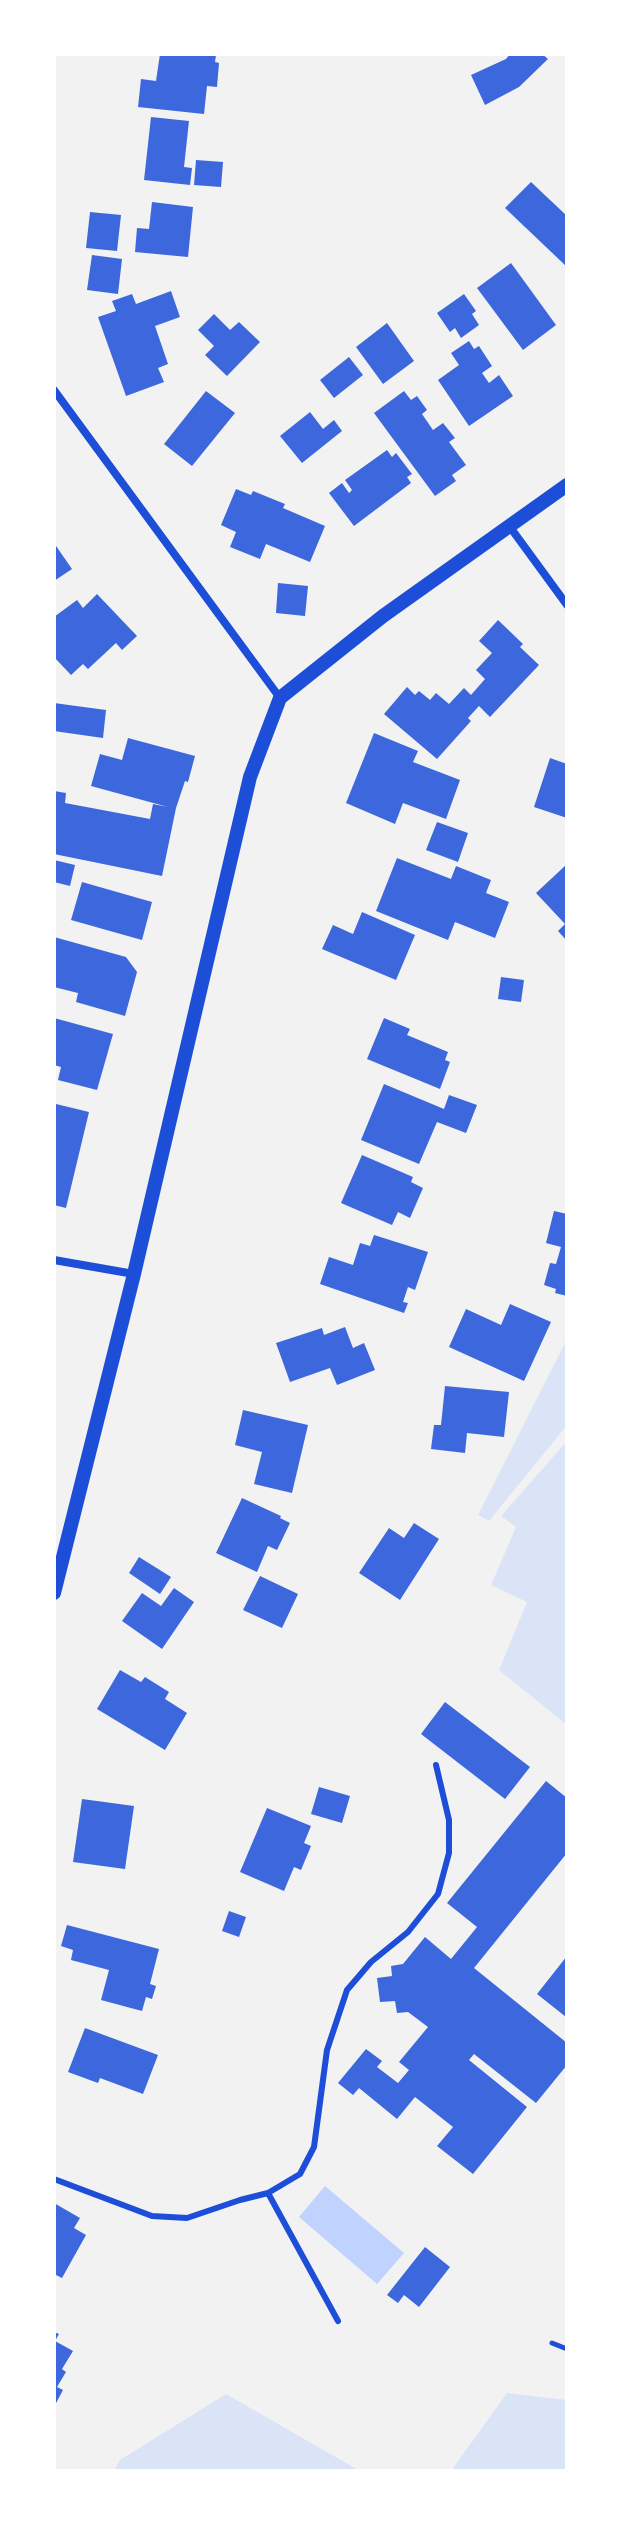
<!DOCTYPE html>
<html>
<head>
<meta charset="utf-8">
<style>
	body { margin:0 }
	#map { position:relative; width:621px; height:2525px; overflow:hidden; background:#f2f2f2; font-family:Signika,sans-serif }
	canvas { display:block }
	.frame { position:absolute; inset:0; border:56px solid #fff; pointer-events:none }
</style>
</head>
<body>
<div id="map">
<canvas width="621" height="2525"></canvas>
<div class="frame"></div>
</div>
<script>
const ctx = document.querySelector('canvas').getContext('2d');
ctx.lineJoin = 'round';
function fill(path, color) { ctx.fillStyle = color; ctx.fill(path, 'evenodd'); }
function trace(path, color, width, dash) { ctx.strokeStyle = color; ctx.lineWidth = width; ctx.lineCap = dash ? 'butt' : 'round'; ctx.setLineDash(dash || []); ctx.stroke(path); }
const green = new Path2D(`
	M567 1339V1425L489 1521 478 1515Z
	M567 1441V1725L499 1670 527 1602 491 1585 516 1527 501 1516Z
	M507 2393 567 2400V2471H451Z
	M226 2394 360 2471H114L120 2460Z`);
const water = new Path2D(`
	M325 2186 404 2253 377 2284 299 2217Z`);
const building = new Path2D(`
	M160 54 216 55 215 62 219 63 217 87 207 86 204 114 138 107 141 79 156 81Z
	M510 54H542L548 59 519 87 485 105 471 75 506 59Z
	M151 117 189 121 184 167 192 168 190 185 144 180Z
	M196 160 223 162 221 187 194 185Z
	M531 182 567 216V267L505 208Z
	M152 202 193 207 188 257 135 252 137 228 149 229Z
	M90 212 121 215 117 251 86 248Z
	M92 255 122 259 118 294 87 290Z
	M511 263 556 325 523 350 477 288Z
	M171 291 180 317 155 326 168 364 158 368 164 382 126 396 98 317 116 311 112 301 132 294 136 304Z
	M464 294 476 311 472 314 479 325 461 338 455 328 450 332 437 313Z
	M214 314 230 330 239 322 260 342 227 376 205 355 214 346 198 330Z
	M387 323 414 361 383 384 356 347Z
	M469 341 474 349 479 346 492 366 482 373 489 383 499 375 513 396 469 426 438 380 459 365 451 353Z
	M349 357 363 375 334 398 320 380Z
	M206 391 235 413 192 466 164 444Z
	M404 391 411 400 417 396 427 410 422 414 433 430 443 423 455 438 449 442 466 465 452 475 456 481 435 496 374 413Z
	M310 412 323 429 334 420 342 431 302 463 280 436Z
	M387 450 392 457 396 453 412 474 407 477 411 483 354 526 329 493 342 483 349 493 352 490 345 480Z
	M236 489 251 495 253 491 285 504 283 508 325 526 310 562 266 544 260 559 230 547 236 532 221 525Z
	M54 543 72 569 54 581Z
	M278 583 308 586 305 616 276 613Z
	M97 594 137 636 122 650 116 643 88 669 83 664 71 675 54 657V617L77 600 83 608Z
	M498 620 523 644 520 647 539 665 490 717 479 706 468 718 471 721 437 759 384 714 407 687 415 695 419 691 430 700 436 693 449 704 464 688 471 695 485 679 476 670 492 653 479 641Z
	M54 703 106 710 103 738 54 731Z
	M374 733 418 751 413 762 460 780 446 819 403 803 395 824 346 803Z
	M128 738 195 756 188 782 185 781 176 808 162 876 54 854V791L66 793 65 803 150 819 153 804 168 807 91 786 100 754 122 760Z
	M550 758 567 764V818L534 807Z
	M437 822 468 833 458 862 426 850Z
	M397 858 451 879 456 866 491 880 486 893 509 902 495 938 455 922 448 940 376 911Z
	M54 860 75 865 70 886 54 882Z
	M567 864V941L558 931 565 924 536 893Z
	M82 882 152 902 142 940 71 920Z
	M362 912 415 935 396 980 322 949 333 925 353 934Z
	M54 937 126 957 137 972 125 1016 76 1002 78 993 54 987Z
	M501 977 524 980 521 1002 498 999Z
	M54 1018 113 1034 97 1090 58 1080 61 1067 54 1065Z
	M384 1018 410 1029 407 1035 448 1052 445 1060 450 1062 440 1089 367 1059Z
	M384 1084 444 1109 449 1095 477 1105 466 1133 437 1122 419 1164 361 1140Z
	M56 1104 89 1112 66 1208 54 1205Z
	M362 1155 413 1177 411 1182 423 1188 410 1218 398 1212 392 1225 341 1203Z
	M554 1211 567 1214V1296L555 1293 556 1289 544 1285 550 1263 556 1264 561 1247 546 1243Z
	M374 1235 428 1252 415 1290 408 1287 403 1302 408 1303 404 1313 320 1284 329 1257 353 1265 360 1243 370 1246Z
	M510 1304 551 1322 524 1381 449 1347 466 1309 501 1325Z
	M345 1327 353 1348 364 1343 375 1370 337 1385 330 1368 290 1382 276 1343 322 1328 324 1335Z
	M445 1386 509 1392 504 1437 467 1433 465 1453 431 1449 434 1425H441Z
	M243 1410 308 1425 292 1493 254 1484 262 1452 235 1445Z
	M242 1498 281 1516 280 1518 290 1523 277 1550 268 1546 257 1572 216 1553Z
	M414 1523 439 1539 400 1600 359 1573 389 1528 404 1538Z
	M139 1557 171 1577 160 1594 129 1573Z
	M260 1576 298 1594 282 1628 243 1610Z
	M174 1588 194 1602 162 1649 122 1621 142 1593 161 1606Z
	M120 1670 141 1682 145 1677 169 1692 165 1699 187 1713 165 1750 97 1709Z
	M445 1702 530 1767 505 1799 421 1734Z
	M546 1781 567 1798V1853L474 1968 567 2043V2065L536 2103 474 2054 469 2060 527 2107 473 2174 437 2146 453 2127 415 2097 397 2119 359 2088 353 2095 338 2083 366 2049 382 2061 377 2067 398 2083 409 2070 399 2062 428 2027 408 2012 397 2013 395 2001 380 2002 377 1978 392 1976 391 1966 403 1964 425 1937 451 1959 477 1927 447 1903Z
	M319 1787 350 1796 342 1823 311 1814Z
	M82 1799 134 1806 125 1869 73 1862Z
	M267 1808 311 1826 304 1843 311 1846 301 1870 294 1867 284 1891 240 1872Z
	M229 1911 246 1917 239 1937 222 1931Z
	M67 1925 159 1949 150 1984 156 1986 152 1999 146 1997 142 2011 101 2000 109 1970 71 1960 73 1950 61 1946Z
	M567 1956V2015L566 2017 537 1994Z
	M85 2028 158 2055 143 2094 100 2078 98 2083 68 2072Z
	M54 2203 80 2218 74 2228 86 2235 62 2278 54 2274Z
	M425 2247 450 2267 419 2307 404 2295 398 2303 387 2295Z
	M54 2332 59 2334 55 2341 73 2351 62 2369 66 2372 57 2387 63 2390 54 2407Z`);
const path = new Path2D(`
	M552 2343 567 2349`);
const service = new Path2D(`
	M54 2179 152 2216 187 2218 240 2200 268 2193 300 2174 314 2147 327 2050 347 1990 371 1962 408 1932 438 1894 449 1853V1820L436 1765
	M268 2193 338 2321`);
const minor = new Path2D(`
	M54 390 280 698
	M510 527 567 605
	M54 1260 134 1274`);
const tertiary = new Path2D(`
	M54 1593 134 1274 250 777 280 698 383 616 567 485`);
fill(green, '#dbe4f7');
fill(water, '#bfd3fe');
fill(building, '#3d67dc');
trace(path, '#1d4ed8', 5);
trace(service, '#1d4ed8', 6);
trace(minor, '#1d4ed8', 8);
trace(tertiary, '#1d4ed8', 14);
</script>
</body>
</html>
